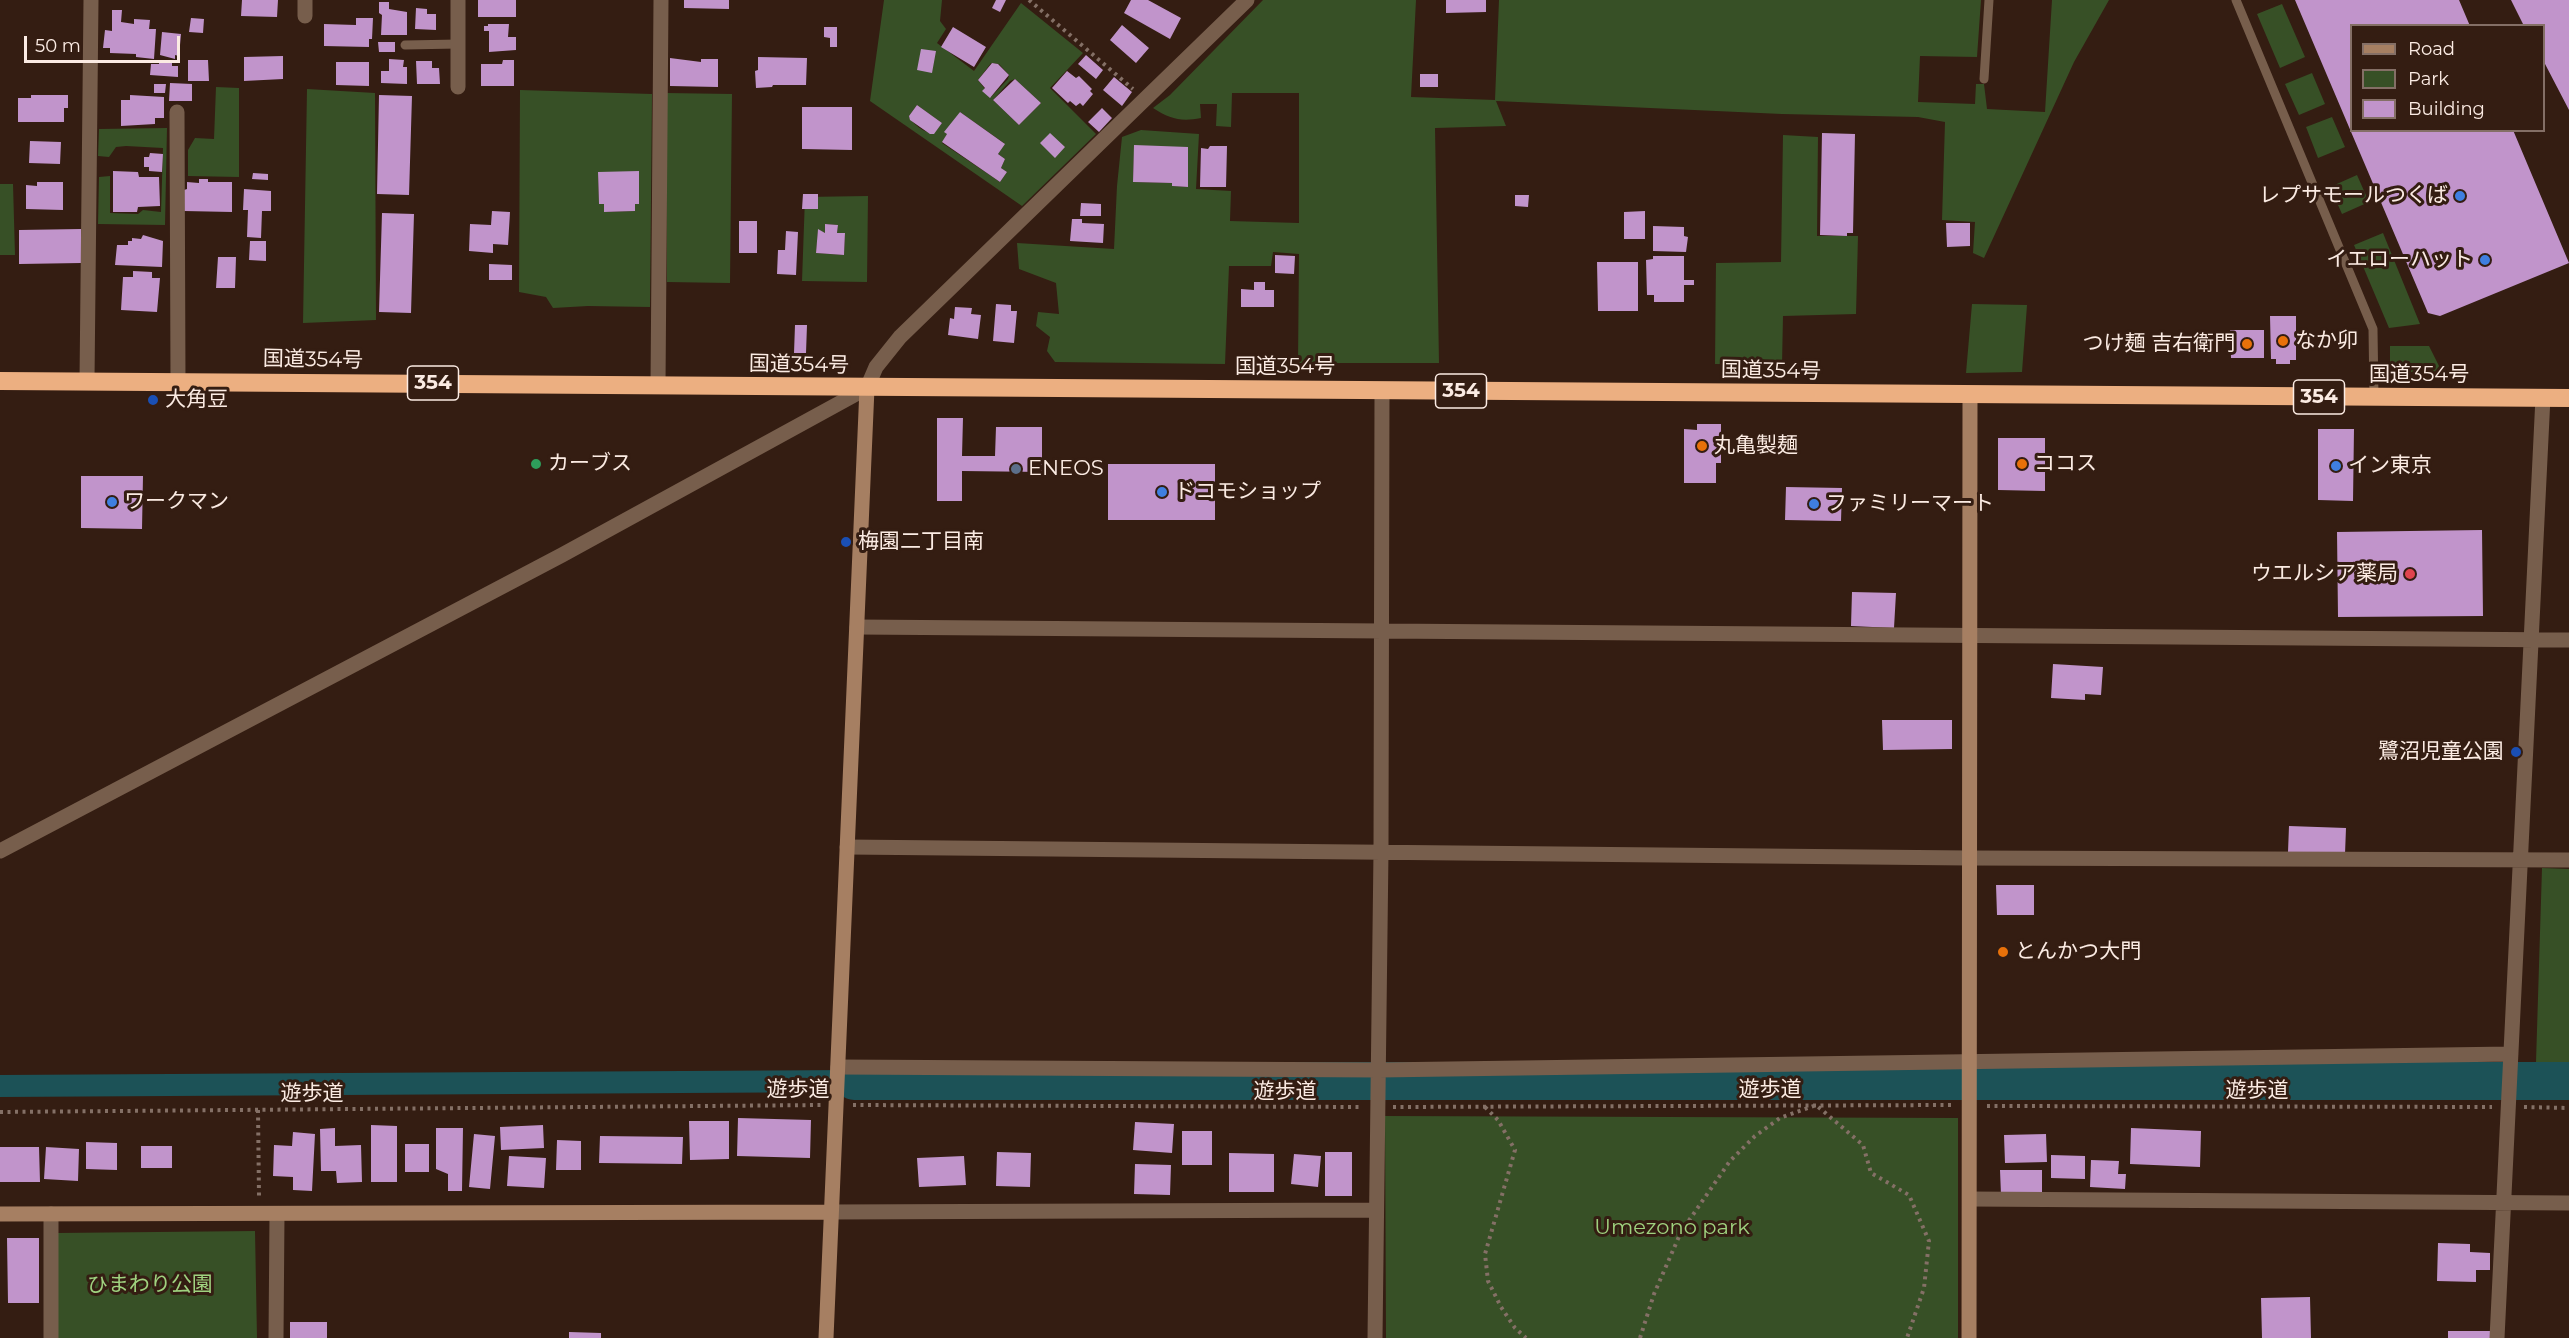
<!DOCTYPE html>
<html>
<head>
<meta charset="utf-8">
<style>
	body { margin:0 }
	#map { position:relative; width:2569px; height:1338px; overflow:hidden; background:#341d12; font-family:Montserrat,sans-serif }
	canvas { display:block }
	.legend { position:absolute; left:2350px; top:24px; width:195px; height:108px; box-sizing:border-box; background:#341d12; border:2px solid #846f66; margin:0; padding:8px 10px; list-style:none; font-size:18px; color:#fbebe3 }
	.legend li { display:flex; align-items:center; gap:12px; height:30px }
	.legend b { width:30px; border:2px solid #846f66 }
	.scale { position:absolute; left:24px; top:36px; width:156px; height:27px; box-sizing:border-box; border:3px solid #fbebe3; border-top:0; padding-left:8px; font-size:18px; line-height:21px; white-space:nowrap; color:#fbebe3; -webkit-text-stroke:4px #341d12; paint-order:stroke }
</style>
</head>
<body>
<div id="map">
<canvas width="2569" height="1338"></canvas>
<ul class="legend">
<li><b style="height:8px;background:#a67f62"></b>Road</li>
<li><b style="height:16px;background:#375026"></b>Park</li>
<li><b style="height:16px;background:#c194cb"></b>Building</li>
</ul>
<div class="scale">50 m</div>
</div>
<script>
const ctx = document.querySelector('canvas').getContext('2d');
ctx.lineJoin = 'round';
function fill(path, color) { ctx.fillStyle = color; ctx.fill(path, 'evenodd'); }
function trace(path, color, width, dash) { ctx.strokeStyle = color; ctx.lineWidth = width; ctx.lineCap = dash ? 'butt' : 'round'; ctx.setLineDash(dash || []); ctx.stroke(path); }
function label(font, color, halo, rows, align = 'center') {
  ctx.font = font + ' Montserrat,"Noto Sans JP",sans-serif'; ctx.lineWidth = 6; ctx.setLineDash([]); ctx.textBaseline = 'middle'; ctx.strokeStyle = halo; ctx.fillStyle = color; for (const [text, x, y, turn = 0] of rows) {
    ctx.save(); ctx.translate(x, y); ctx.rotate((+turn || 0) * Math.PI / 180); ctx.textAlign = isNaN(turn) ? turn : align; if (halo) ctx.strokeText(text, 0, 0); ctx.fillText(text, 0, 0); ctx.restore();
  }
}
const green = new Path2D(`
	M884 0H942L940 21 946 29 937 43 974 71 1021 3 1083 53 1050 88 1096 134 1022 206 870 101ZM991 63 999 64 1009 75 1008 79 991 97 978 80ZM1015 79 1041 103 1019 125 993 100 1010 81ZM917 105 942 123 934 133C926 134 912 124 909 116ZM960 112 1004 143 998 154 1005 159 1001 168 1007 172 1000 182 942 143Z
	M1263 0H1416L1411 97 1495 100 1499 0H1981L1977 57 1920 56 1918 102 1975 104 1976 84H1984L1987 109 2045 112 2052 0H2109L2074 62 1984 258 1973 253 1975 222 1942 220 1945 122 1918 117 1782 114 1496 101 1506 126 1435 128 1439 363H1298L1299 254 1273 252 1271 266H1229L1225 364 1055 362 1047 351 1050 337 1036 326 1038 312 1059 314 1056 283 1019 269 1017 243 1114 249 1117 186 1122 137 1141 130 1199 134 1196 189 1231 191 1230 221 1299 223V93H1232L1231 127 1216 126 1217 104H1200L1201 118C1181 122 1170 119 1153 108L1170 95ZM1134 152 1188 153V187L1172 186V183L1133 182Z
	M2282 4 2305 57 2280 68 2257 14Z
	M2312 73 2325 104 2299 115 2285 84Z
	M216 87 239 88V177L188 176V150L195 138 214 139Z
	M307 89 375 93 376 320 303 323Z
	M520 90 652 94 650 307 588 306 553 308 546 297 519 292ZM598 172H639V204H635V211L604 212V204H599Z
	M666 93 732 94 730 283 667 282Z
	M2332 117 2345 147 2318 158 2306 127Z
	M167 128 165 225 98 224 99 177 110 176V213L138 214 143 210 161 212 163 148 126 146 116 147 109 157 98 156 99 129Z
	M1783 135 1818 137 1817 236H1858L1856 314 1783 316 1782 365 1715 364 1716 263 1781 262Z
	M2357 175 2369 202 2342 214 2330 187Z
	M0 184H13L15 255H0Z
	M868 196 867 282 802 281 805 197ZM825 224 838 225 837 233 845 234 844 255 816 253 818 230 825 233Z
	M2383 233 2420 324 2389 328 2354 245Z
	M1972 304 2027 305 2022 372 1966 373Z
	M2390 346H2429L2442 372H2390Z
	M2542 868 2569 869V1063L2536 1062Z
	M1385 1116 1958 1118V1338H1386Z
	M255 1231 257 1338H58L57 1233Z`);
const canal = new Path2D(`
	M0 1086 854 1081`);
const river = new Path2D(`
	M854 1081H2569`);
const building = new Path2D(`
	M242 0H278L277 17 241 16Z
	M478 0H516V17H478Z
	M684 0H729V9L684 8Z
	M996 0H1006L1000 12 992 8Z
	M1131 0H1148L1181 18 1170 39 1124 13Z
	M1446 0H1486V12L1446 13Z
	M2295 0H2459L2470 26H2352V130H2513L2569 263 2440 316 2428 313Z
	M2511 0H2569V110L2544 62V26H2524Z
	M379 2H389V9L407 12V35H381L382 15 379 13Z
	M416 8 427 9V14H436V30L415 29Z
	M112 10H122L121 22 134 24V19L150 20 149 29H156L154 59 136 57V54L110 53V48H103L105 30 112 31Z
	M191 18 204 19 203 33 189 32Z
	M356 18H373L372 39H369V47L324 46V24L356 25Z
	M488 24H509L508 37H516V50L489 52V31H484V26H488Z
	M1122 25 1149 48 1136 63 1110 40Z
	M824 27H837V47H830V38L824 37Z
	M953 27 986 47 974 67 941 47Z
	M162 32 181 34 179 56 175 55V59L160 55Z
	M378 42H395V52H379Z
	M921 49 936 51 932 73 917 70Z
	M1086 55 1103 70 1096 79 1078 64Z
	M283 56V79L244 81V57Z
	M758 57 807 58 806 85H773L772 87 756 88 755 71 758 70Z
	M670 58 701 62V59H718V87L670 86Z
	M389 59 404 60 403 67H407V84L381 83V71H389Z
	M159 60 172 61V66H178V77L150 75 151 64H159Z
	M188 60H208L209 81H188Z
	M503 60H514V86H481V64H502Z
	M416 61H432V68H439L440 84H417Z
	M336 62H369V86L336 85Z
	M992 63 998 64 1009 75 990 98 982 91 985 88 978 80Z
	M1067 71 1076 78 1079 76 1092 89 1090 91 1093 94 1083 106 1080 103 1076 106 1070 101 1068 103 1052 88Z
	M1420 74H1438V87H1420Z
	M1114 77 1132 92 1122 106 1103 90Z
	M1015 79 1041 103 1019 125 993 100Z
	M170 83 192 84V101H169Z
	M154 84H166L165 93H154Z
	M31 95H68V108H64V122H18V98H31Z
	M130 95 164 97V118H155V124L121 126V100H130Z
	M379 95 412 96 409 195 377 194Z
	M917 105 942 123 934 134H930L910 120 909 116Z
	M802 107H852V150L802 149Z
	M1102 108 1112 118 1099 132 1088 122Z
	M960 112 1005 144 998 154 1005 159 1001 168 1007 172 1000 182 942 142 947 134 944 132Z
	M1050 133 1065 147 1055 158 1040 143Z
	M1822 133 1855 134 1853 233H1847V236L1820 235Z
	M30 141 61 142 60 164 29 163Z
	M1134 145 1188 147V187L1172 186V183L1133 182Z
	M1210 146H1227L1226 187H1200L1201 148 1208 149Z
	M150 153 163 154 162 172 149 171V167H144V157H149Z
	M113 171 138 172 139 177H159L160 206 138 207 137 212H113Z
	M639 171V204H635V211L604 212V204H599L598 172Z
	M253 173 268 174V180L252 179Z
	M199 179H208V182H232V212L184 211V190L187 189V182L199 183Z
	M37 182H63V210L26 209V185L37 186Z
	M244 189 271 191V211H262L261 238 247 237 248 210H243Z
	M803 194H818V209H802Z
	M1515 195H1529L1528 207 1515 206Z
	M1081 203 1101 204V216H1080Z
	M492 211 510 212 508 245 493 244V253L469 251 470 224 491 225Z
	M1645 211V239H1624V212Z
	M382 213 414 214 411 313 379 312Z
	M1072 219H1082V223L1104 224 1103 243 1070 241Z
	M739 221H757V253H739Z
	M1946 223H1970V246L1947 247Z
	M825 224 838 225 837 233H845L844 255 816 253 818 229 825 233Z
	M1653 226 1684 227V236L1688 237 1686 252 1653 251Z
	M81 229V263L19 264V230Z
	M786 231 798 232 796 275 777 274 778 250H785Z
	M143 235 163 241 162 267 115 265 117 245H128V241H132V238L141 239Z
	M250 241H266V261L249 260Z
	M1275 255 1295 256 1294 274 1275 273Z
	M1653 256H1684V280H1694V285H1684V302H1654V295H1647L1646 260 1653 259Z
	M218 257H236L235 288H216Z
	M1597 262H1638V311H1598Z
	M489 264 512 265V280H489Z
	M133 271 152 272V278H160L157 312 121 310 123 277H133Z
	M1254 282H1265V290H1274V307H1241V289L1254 290Z
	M996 304 1011 305V311H1017L1014 343 993 341Z
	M955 307 972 308 971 314 981 315 978 339 948 335 950 318 954 319Z
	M2270 316H2296V360H2290V364H2276V359H2271Z
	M795 325H807L806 353H794Z
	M2230 330H2264V358H2231Z
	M937 418H963L962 456H995L996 427H1042V472L962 471V501H937Z
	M1697 424H1721V463H1716V483H1684V429L1697 430Z
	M2318 429H2354L2353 501 2318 500Z
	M1998 438H2045V491L1998 490Z
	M1108 464H1215V520H1108Z
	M81 476H143L142 529 81 528Z
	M1786 487 1842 488 1841 521 1785 520Z
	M2482 530 2483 616 2338 617 2337 532Z
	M1852 592 1896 593 1894 628 1851 626Z
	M2053 664 2103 667 2101 695 2085 694V700L2051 698Z
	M1882 720H1952V749L1883 750Z
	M2289 826 2346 828 2345 854 2288 852Z
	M1996 885H2034V915H1997Z
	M738 1118 811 1120 810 1158 737 1156Z
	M689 1121H729V1159L690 1160Z
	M1135 1122 1174 1124 1172 1153 1133 1150Z
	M371 1125 397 1126V1182H371Z
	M543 1125 544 1148 501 1150 500 1127Z
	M335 1128V1146L361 1145 362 1182 337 1183 336 1171H321L320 1129Z
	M436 1128H463L462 1191H448V1174L436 1169Z
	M2131 1128 2201 1131 2200 1167 2130 1164Z
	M1182 1131H1212V1165H1182Z
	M293 1132 315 1134 312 1191 293 1190V1177L273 1176 274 1145 292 1146Z
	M474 1134 495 1136 490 1189 469 1187Z
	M2046 1134 2047 1162 2005 1163 2004 1135Z
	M600 1136 683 1137 682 1164 599 1163Z
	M557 1140 581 1141V1170H556Z
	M86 1142 117 1143V1170L86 1169Z
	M405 1144H429V1172H405Z
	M141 1146H172V1168H141Z
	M0 1147H39L40 1182H0Z
	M46 1147 79 1149 78 1181 44 1179Z
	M997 1152 1031 1153 1030 1187 996 1186Z
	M1325 1152H1352V1196H1325Z
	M1229 1153 1274 1154V1192H1229Z
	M1294 1154 1321 1156 1318 1187 1291 1184Z
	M2051 1155 2085 1156V1179L2051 1178Z
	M509 1156 546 1158 544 1188 507 1186Z
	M964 1156 966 1185 919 1187 917 1158Z
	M2091 1160 2119 1161 2118 1174H2126L2125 1189 2090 1187Z
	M1135 1164 1171 1165 1170 1195 1134 1194Z
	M2000 1170H2042V1194L2001 1195Z
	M7 1238H39V1303H8Z
	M2438 1243 2470 1244V1252L2490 1253V1270H2476V1282L2437 1281Z
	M2310 1297 2311 1338H2262L2261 1298Z
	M290 1322H327V1338H290Z
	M2448 1331H2492V1338H2448Z
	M569 1332 601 1333V1338H569Z`);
const path = new Path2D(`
	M1029 0 1133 89
	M853 1105 1361 1107
	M1987 1106 2492 1107
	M1393 1107 1952 1105
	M1485 1107 1498 1120 1515 1150 1485 1254 1488 1281 1501 1307 1515 1328 1526 1338
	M2524 1107 2569 1108
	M258 1110 259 1196
	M0 1112 821 1105
	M1640 1338 1654 1294 1681 1232 1730 1161 1755 1136 1780 1118 1816 1105 1863 1145 1871 1173 1909 1195 1929 1241 1924 1288 1907 1338`);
const lane = new Path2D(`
	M2236 0 2373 329 2374 397
	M405 45 458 44
	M1984 79 1989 0`);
const street = new Path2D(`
	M305 16V0
	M458 87V0
	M177 112 178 381
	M87 381 91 0
	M658 385 661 0
	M857 627 2569 640
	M847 847 1968 858 2569 860
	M0 851 562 555 867 388 876 367 900 337 1247 0
	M838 1067 1379 1070 2511 1054
	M1970 1199 2569 1203
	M831 1212 1376 1210
	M51 1214V1338
	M276 1338 277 1215
	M1375 1338 1381 851 1382 390
	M2497 1338 2543 397`);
const secondary = new Path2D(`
	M0 1214 831 1212
	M826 1338 867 388
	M1969 1338 1970 395`);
const highway = new Path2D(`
	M0 381 2569 398`);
const markers = [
	[2460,196,6,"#3f7fe0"],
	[2485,260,6,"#3f7fe0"],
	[2283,341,6,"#e8710a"],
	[2247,344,6,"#e8710a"],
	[153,400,6,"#1a4fb4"],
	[1702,446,6,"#e8710a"],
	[536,464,6,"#2e9e5b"],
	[2022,464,6,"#e8710a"],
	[2336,466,6,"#3f7fe0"],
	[1016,469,6,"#5c6f8a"],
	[1162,492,6,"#3f7fe0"],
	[112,502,6,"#3f7fe0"],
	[1814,504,6,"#3f7fe0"],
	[846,542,6,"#1a4fb4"],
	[2410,574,6,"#e0444e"],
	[2516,752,6,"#1a4fb4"],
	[2003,952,6,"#e8710a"]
];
const shields = [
	[433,383,51],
	[1461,391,51],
	[2319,397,51]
];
const shieldNames = [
	["354",433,383],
	["354",1461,391],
	["354",2319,397]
];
const poiNames = [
	["レプサモールつくば",2448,196,"right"],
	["イエローハット",2473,260,"right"],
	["なか卯",2295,341],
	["つけ麺 吉右衛門",2235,344,"right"],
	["大角豆",165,400],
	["丸亀製麺",1714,446],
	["カーブス",548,464],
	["ココス",2034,464],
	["イン東京",2348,466],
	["ENEOS",1028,469],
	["ドコモショップ",1174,492],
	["ワークマン",124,502],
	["ファミリーマート",1826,504],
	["梅園二丁目南",858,542],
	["ウエルシア薬局",2398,574,"right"],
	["鷺沼児童公園",2504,752,"right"],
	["とんかつ大門",2015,952]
];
const streetNames = [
	["国道354号",313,360,1],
	["国道354号",799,365,1],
	["国道354号",1285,367],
	["国道354号",1771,371,1],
	["国道354号",2419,375],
	["遊歩道",798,1090],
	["遊歩道",1770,1090],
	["遊歩道",2257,1091],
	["遊歩道",1285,1092],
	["遊歩道",312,1094]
];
const parkNames = [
	["Umezono park",1672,1228],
	["ひまわり公園",150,1285]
];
fill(green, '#375026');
trace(canal, '#1c5257', 22);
trace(river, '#1c5257', 38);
fill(building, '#c194cb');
trace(path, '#847066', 4, [3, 4.5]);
trace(lane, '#775e4c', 9);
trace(street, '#775e4c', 15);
trace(secondary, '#a67f62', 15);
trace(highway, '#ecaf81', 18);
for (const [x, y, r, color] of markers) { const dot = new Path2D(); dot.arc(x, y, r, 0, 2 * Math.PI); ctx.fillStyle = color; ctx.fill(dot); trace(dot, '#341d12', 2); }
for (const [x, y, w] of shields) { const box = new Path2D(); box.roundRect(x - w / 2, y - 17, w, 34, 4.5); ctx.fillStyle = '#341d12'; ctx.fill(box); trace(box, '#fbebe3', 1.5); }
label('bold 20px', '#fbebe3', null, shieldNames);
label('21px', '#fbebe3', '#341d12', poiNames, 'left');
label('21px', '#fbebe3', '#341d12', streetNames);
label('21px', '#9fd27f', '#341d12', parkNames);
</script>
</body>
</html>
